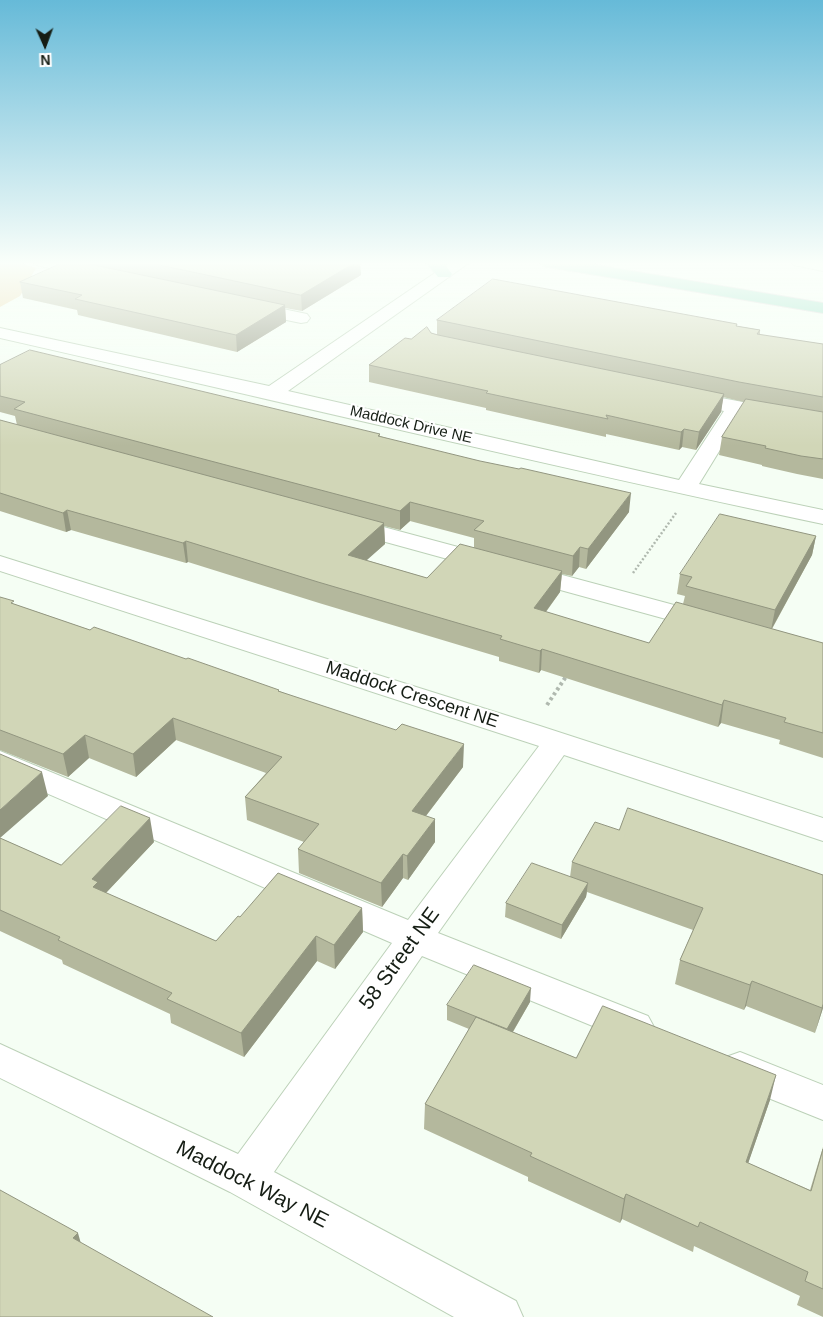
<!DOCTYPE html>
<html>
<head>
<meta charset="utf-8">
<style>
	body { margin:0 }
	#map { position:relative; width:823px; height:1317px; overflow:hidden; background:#f5fef4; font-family:Arial,sans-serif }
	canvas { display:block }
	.north { position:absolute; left:20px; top:20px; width:50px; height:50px; -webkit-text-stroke:4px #fff; paint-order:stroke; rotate:178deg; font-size:14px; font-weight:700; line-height:20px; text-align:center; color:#151d14 }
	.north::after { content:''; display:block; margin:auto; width:18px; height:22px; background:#151d14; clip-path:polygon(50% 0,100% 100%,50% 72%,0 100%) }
</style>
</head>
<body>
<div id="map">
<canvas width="823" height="1317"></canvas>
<div class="north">N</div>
</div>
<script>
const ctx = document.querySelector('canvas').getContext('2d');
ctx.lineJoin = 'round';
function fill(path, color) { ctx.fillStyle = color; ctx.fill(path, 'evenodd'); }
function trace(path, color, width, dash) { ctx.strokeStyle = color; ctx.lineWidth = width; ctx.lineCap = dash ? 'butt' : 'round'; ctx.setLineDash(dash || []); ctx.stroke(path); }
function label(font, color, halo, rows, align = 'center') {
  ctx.font = font + ' Arial,sans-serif'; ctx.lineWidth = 4.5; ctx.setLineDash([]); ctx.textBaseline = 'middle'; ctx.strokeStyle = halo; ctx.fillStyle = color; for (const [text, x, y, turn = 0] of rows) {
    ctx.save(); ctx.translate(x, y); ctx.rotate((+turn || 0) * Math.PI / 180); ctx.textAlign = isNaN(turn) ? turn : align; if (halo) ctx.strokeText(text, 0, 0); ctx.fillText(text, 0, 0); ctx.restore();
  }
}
const green = new Path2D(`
	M0 262H18L36 268 20 296 0 307Z`);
const pathFar1 = new Path2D(`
	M633 573 676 513`);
const path = new Path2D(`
	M547 705 567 675`);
const minor = new Path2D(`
	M34 262H64L98 270 100 273 98 276 92 278 36 265Z
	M451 262H470L288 391 679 480 724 411 677 401 674 397 677 393 684 391 823 417V429L742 414 699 484 823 510V524C548 466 274 400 0 338V328L269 386Z
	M792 262H823V271L794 265Z
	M249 302 307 314 310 318 307 322 301 323 243 311 240 307 243 303Z
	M350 518 715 616 719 622 715 628 706 630 342 530 338 525 342 520Z
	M0 556 540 726 823 818V841L564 755 438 933 648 1016 654 1027 648 1038 635 1043 622 1038 422 956 274 1172 516 1301 523 1317H454L230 1192 0 1078V1044L238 1154 392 943 0 773V751L408 920 539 746 0 571Z
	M740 1052 823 1085V1120L726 1081 720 1069 726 1057Z`);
const major = new Path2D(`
	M426 262H443L452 274 450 277H438Z
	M540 262H578L823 303V313L548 267 542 265Z`);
const wall = new Path2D(`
	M91 262H360L361 275 302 311 285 308 286 322 237 352 78 315 77 310 23 298 20 282 91 264Z
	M437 320 737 324V326L760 330V335L823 344V479L797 474 762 466V465L719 455 722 437 744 402 723 397 721 412 696 450 682 447 679 450 606 434V437L486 410V408L369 382V365L411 339 431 333 437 335Z
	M0 365 380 434V436L629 512 586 569 579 567 572 576 562 574 560 592 546 612 649 643 683 604 685 596 677 594 680 574 816 536 812 555 772 629 823 643V758L779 744 780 740 721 723 718 727 541 670 539 673 499 661V657L319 603 188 562 186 563 71 530 66 532 0 511V420L17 425 15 416 0 412ZM410 521 474 538V547L427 578 366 560 385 544 384 526 400 530Z
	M0 597 14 604 90 630 279 691 463 767 426 816 435 842 408 880 403 878 382 907 299 873 298 849 304 842 247 820 245 797 266 773 176 740 136 777 89 758 68 777 0 750Z
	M619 830 823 875V1008L815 1033 746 1006 744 1010 675 984 680 960 693 930 587 892 586 897 561 939 505 917 506 903 570 877 572 862Z
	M0 838 61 865 154 842 106 893 216 941 240 917 362 908 363 932 335 969 317 961 244 1057 171 1023 170 1014 63 964 62 960 0 931Z
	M530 1002 513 1032 576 1058 770 1100 748 1163 810 1190 823 1147V1317L797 1305 800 1296 694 1246 693 1252 622 1219 620 1223 528 1181V1177L424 1129 425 1104 469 1029 447 1020V1005Z`);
const shadedWall = new Path2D(`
	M354 262H360L361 275 302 311 301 295Z
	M285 305 286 322 237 352 236 335Z
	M724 394 721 412 696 450 699 432Z
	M684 429 682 447 679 450 681 432Z
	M631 493 629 512 586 569 588 549Z
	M410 502V521L400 530V511Z
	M67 510 71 530 66 532 63 513Z
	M384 523 385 544 349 576 348 555Z
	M816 536 812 555 771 630 775 610Z
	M186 541 188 562 186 563 183 543Z
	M580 547 579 567 572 576 573 556Z
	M562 571 560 592 533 629 534 608Z
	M542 649 541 670 539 673 540 651Z
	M724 700 721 723 718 727 722 705Z
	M173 718 176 740 136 777 133 754Z
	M85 735 89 758 68 777 63 754Z
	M464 744 463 767 412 834V811Z
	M42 772 48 796 0 838V810Z
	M150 818 154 842 102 897 93 887 92 879Z
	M435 819V842L408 880 407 856Z
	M403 854V878L382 907 381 883Z
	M588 883 586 897 561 939 562 925Z
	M362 908 363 932 335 969 334 945Z
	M316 936 317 961 244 1057 241 1033Z
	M752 981 746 1006 744 1010 750 985Z
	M531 988 530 1002 505 1045 506 1030Z
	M823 1004V1008L815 1033Z
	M776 1075 770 1100 740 1187 746 1162Z
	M626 1194 622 1219 620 1223 624 1199Z
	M78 1233 85 1258 73 1238Z`);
const building = new Path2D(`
	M64 262H80L285 305 236 335 75 299 82 295 20 282Z
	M146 262H356L301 295Z
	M493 279 737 324 736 326 760 330 757 334 823 344V397L739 382 437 320Z
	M427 327 431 333 438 335 724 394 699 432 684 429 681 432 606 415 608 419 486 393 488 391 369 365 405 338 411 339Z
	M30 350 380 434 378 436 480 461 519 469 521 468 631 493 588 549 580 547 573 556 474 530 484 521 410 502 400 511 14 409 25 402 0 396V365Z
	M746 399 823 412V459L801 456 765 448 766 446 722 437Z
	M0 420 384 523 348 555 427 578 460 544 562 571 534 608 649 643 676 602 823 643V733L784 722 786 718 724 700 722 705 542 649 540 651 500 639 502 636 318 582 186 541 183 543 67 510 63 513 0 493Z
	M720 514 816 536 775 610 686 586 692 577 680 574Z
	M0 597 14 601 11 603 90 630 94 627 186 659 188 658 279 690 278 691 396 730 402 724 464 744 412 811 435 819 407 856 403 854 381 883 298 849 319 824 245 797 282 757 173 718 133 754 85 735 63 754 0 730Z
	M0 754 42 772 0 810Z
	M121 806 150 818 92 879 98 882 93 887 216 941 238 916 240 917 278 873 362 908 334 945 316 936 241 1033 167 999 172 993 58 940 60 937 0 910V838L61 865Z
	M628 808 823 875V1004L822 1008 752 981 750 985 680 960 703 908 572 862 595 822 619 830Z
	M532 863 588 883 562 925 506 903Z
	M474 965 531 988 507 1029 447 1005Z
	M603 1006 776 1075 746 1162 811 1191 823 1149V1289L805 1281 808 1272 700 1222 698 1227 626 1194 624 1199 530 1156 532 1153 425 1104 476 1017 576 1058Z
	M0 1190 78 1233 73 1238 213 1317H0Z`);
const farStreetnames = [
	["Maddock Drive NE",411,425,13]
];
const streetNames = [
	["Maddock Crescent NE",412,695,18]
];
const nearStreetnames = [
	["58 Street NE",400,959,-54],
	["Maddock Way NE",252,1185,27]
];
fill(green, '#ead6a4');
trace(minor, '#bcd1b8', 2);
trace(major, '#dadbd9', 2);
trace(pathFar1, '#b0b9af', 2.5, [2, 2]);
trace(path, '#b0b9af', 4, [3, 3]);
fill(minor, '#fff');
fill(major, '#96dfc5');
fill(wall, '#b4b89d');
fill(shadedWall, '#929680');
fill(building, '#d1d6b7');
trace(building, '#929680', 1);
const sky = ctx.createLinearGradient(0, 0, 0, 446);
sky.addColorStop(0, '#66bad8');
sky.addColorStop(0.59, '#fafffa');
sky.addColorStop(1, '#fafffa00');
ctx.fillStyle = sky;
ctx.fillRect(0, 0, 823, 446);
label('15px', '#151d14', '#fff', farStreetnames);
label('18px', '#151d14', '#fff', streetNames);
label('21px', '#151d14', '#fff', nearStreetnames);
</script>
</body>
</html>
